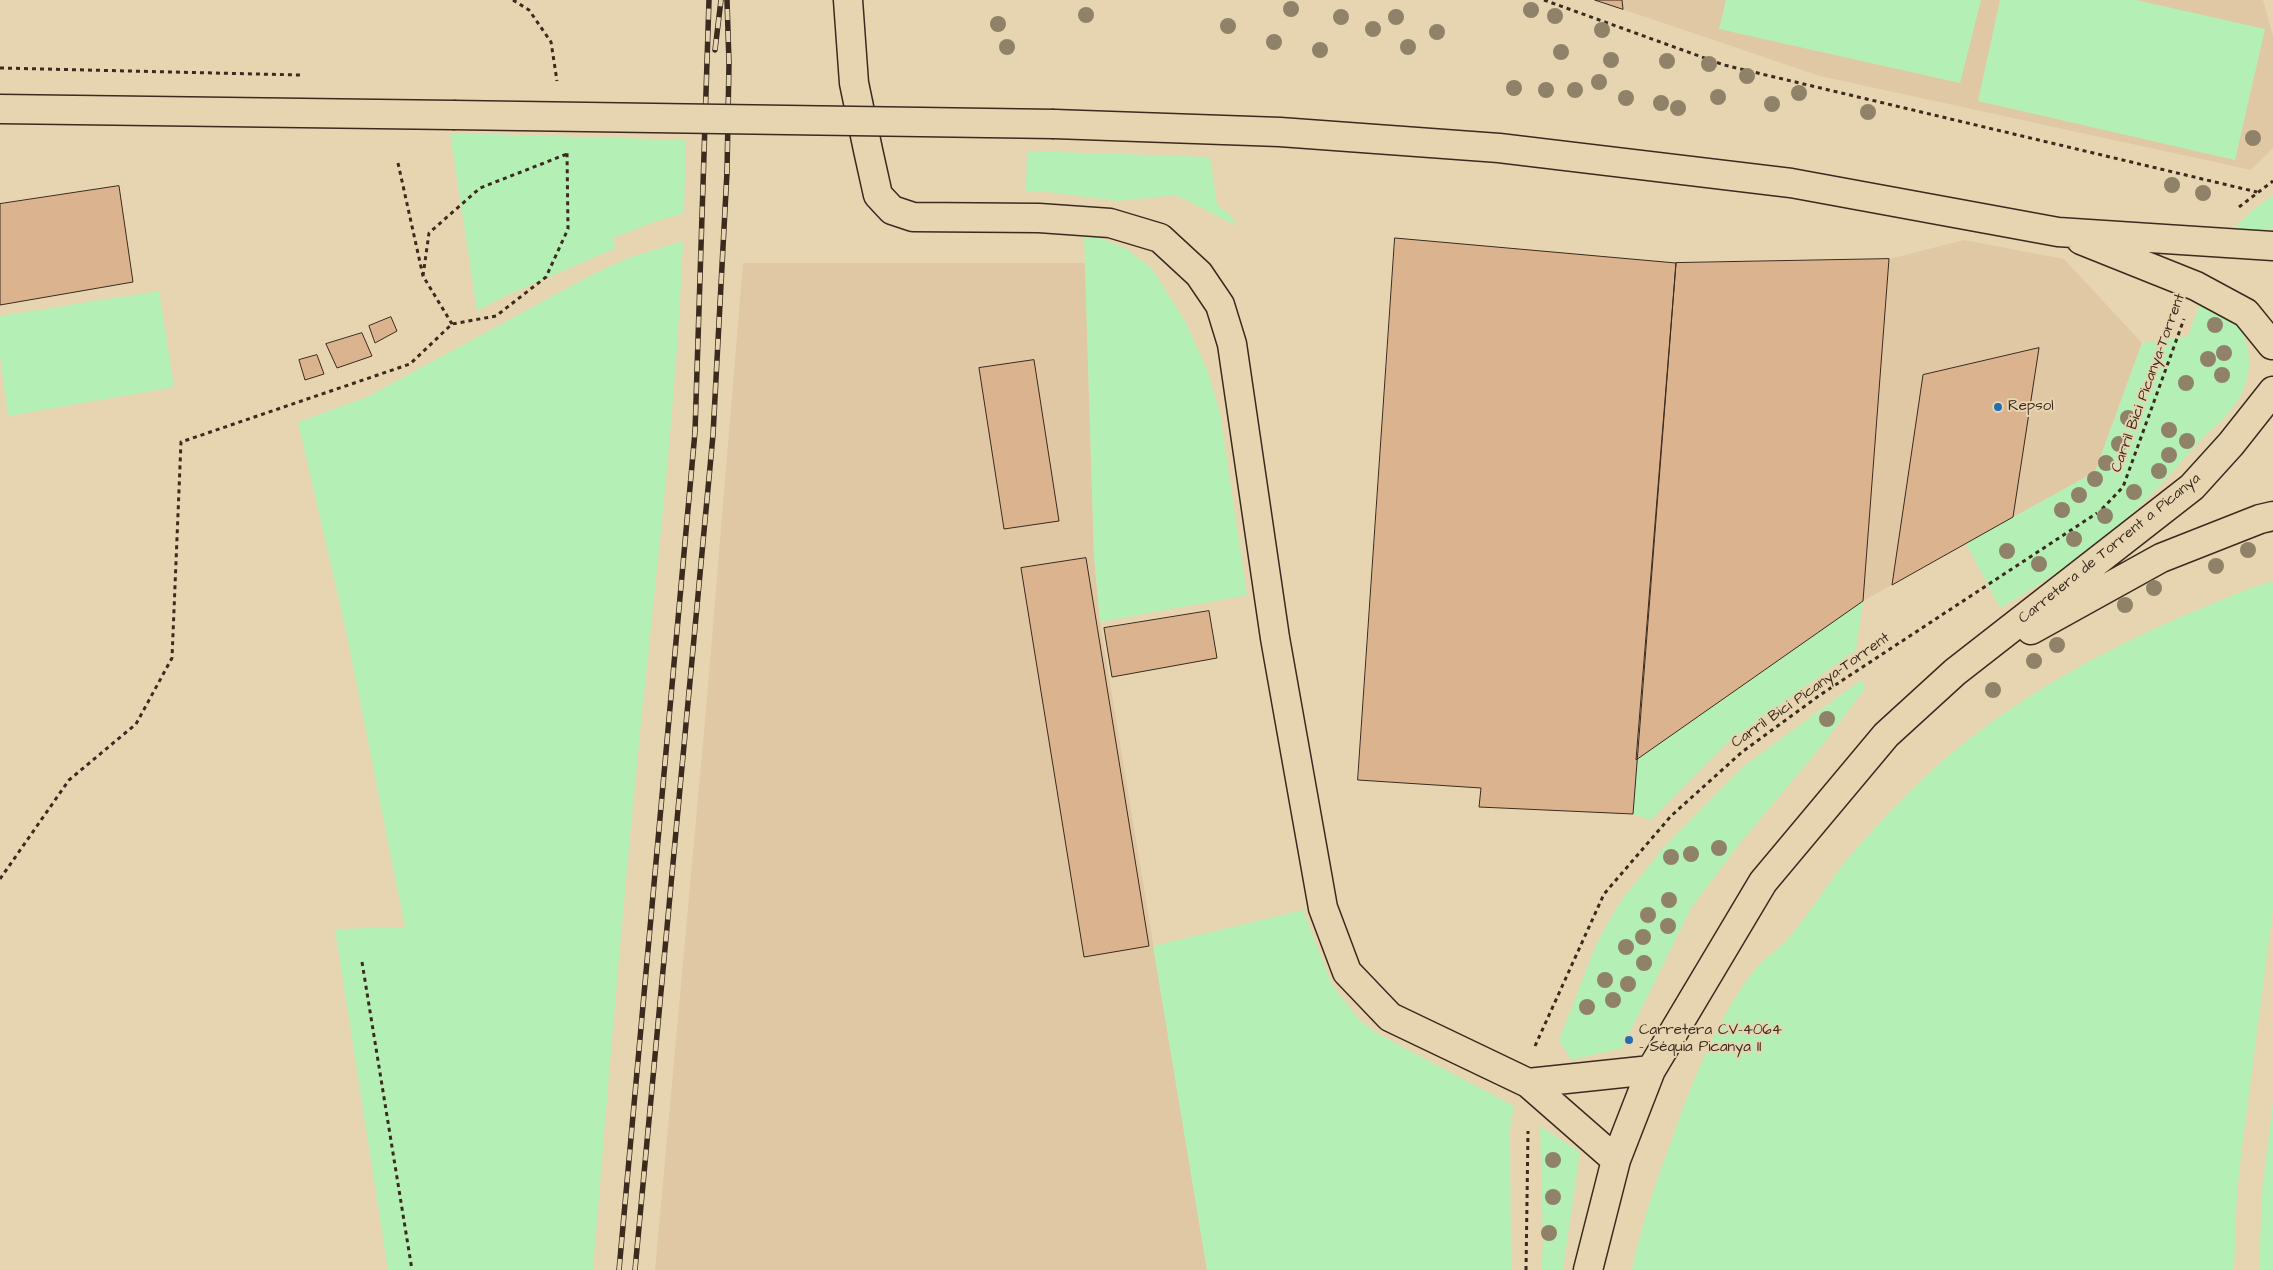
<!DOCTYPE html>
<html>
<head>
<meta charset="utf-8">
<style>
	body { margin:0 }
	canvas { display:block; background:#e7d5b2 }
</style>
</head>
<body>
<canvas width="2273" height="1270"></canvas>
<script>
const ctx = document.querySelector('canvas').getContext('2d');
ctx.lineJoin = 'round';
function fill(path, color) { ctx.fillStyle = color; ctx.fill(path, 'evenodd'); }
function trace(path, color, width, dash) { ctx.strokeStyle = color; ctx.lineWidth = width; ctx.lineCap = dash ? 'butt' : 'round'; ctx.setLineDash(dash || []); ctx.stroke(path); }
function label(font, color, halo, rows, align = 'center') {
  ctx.font = font + ' "Architects Daughter",sans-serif'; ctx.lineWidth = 4; ctx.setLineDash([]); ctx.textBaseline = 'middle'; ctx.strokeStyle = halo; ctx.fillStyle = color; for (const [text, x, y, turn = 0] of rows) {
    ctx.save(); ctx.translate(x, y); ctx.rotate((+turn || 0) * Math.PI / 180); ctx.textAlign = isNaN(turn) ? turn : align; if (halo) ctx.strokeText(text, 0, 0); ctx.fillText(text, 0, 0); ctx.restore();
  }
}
const built = new Path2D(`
	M1595 0H2263L2273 36V148L2251 170 1820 76Z
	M1964 240 2064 259 2142 343 2095 472 1863 601 1889 259Z
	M743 263H1085L1094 555 1100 622 1207 1270H655L707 698Z`);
const green = new Path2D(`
	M1726 0H1981L1960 83 1719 29Z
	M2000 0H2136L2265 29 2235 160 1978 101Z
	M450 133 686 140 684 213 657 221 612 238 616 248 505 296 477 311Z
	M1027 151 1210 157 1217 205 1229 214 1237 226 1176 195 1117 201 1040 191H1026Z
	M2273 195V228L2229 234 2250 212Z
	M1084 235 1103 239 1127 249 1152 269 1185 321 1207 369 1220 413 1247 595 1100 622 1094 555Z
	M683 241C676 412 655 583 638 753 621 925 607 1098 593 1270H388L335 929 405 927 345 626 298 422 367 397 595 273 631 257Z
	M159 291 174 387 8 416 0 356V316Z
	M2201 300C2208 304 2215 306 2222 310 2248 326 2255 361 2244 388 2236 410 2214 426 2198 443 2180 462 2163 484 2144 502 2104 541 2049 581 2000 608L1966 543 2095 472 2142 343 2188 336Z
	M2273 581V908L2243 1140 2237 1191 2234 1270H1632C1641 1226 1655 1184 1671 1142 1692 1082 1716 1020 1755 969 1764 958 1778 950 1788 939 1808 915 1825 888 1844 863 1859 844 1877 826 1894 808 1974 721 2082 659 2190 613 2217 602 2245 589 2273 581Z
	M1863 601 1856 650 1728 742 1651 820 1633 814 1636 760Z
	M1861 680 1866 687 1824 743 1740 843 1691 908 1622 1048 1571 1060 1559 1040 1597 942 1620 902 1663 848 1744 766Z
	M1303 910 1332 985 1360 1021 1380 1035 1514 1106 1510 1129 1511 1270H1207L1153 946Z
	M2273 1101V1270H2259L2262 1193Z
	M1540 1126 1580 1152 1563 1270H1541L1543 1246Z`);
const building = new Path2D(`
	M1595 0H1622L1623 9Z
	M119 186 133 282 0 305V204Z
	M1395 238 1676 263 1633 814 1479 807 1481 788 1358 780Z
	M1889 259 1863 601 1636 760 1676 263Z
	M391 317 397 331 375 343 369 326Z
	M362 333 372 356 337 368 326 344Z
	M2039 348 2013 517 1892 585 1923 375Z
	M317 355 324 374 305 380 299 360Z
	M1034 360 1059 521 1004 529 979 368Z
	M1086 558 1149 946 1084 957 1021 568Z
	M1209 611 1217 658 1112 677 1104 628Z`);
const path = new Path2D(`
	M513 0 529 10 551 42 557 81
	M1544 0 1724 65 2257 192
	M0 68 300 75
	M398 163 423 276 452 324
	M2239 207 2273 181
	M423 276 429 233 480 188 567 154
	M2102 509 2123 487 2184 319
	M0 879 69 780 136 724 172 658 181 442 410 364 452 324 496 316 546 277 568 229 567 152
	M362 962 412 1270
	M1535 1046 1604 894 1671 816 1742 752 1820 695 2097 513
	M1526 1270 1528 1131`);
const minor = new Path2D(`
	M848 0 854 83 868 150 878 195 892 210 913 217 1039 218 1110 223 1160 238 1199 274 1220 305 1232 344 1275 638 1323 908 1347 972 1390 1017 1528 1083 1616 1160
	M0 109 453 115
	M1054 124 1280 132 1499 148 1791 183 2058 232 2273 246
	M2081 240 2196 286 2246 313 2272 345
	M2031 630 2161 558 2260 519 2273 516
	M1528 1083 1651 1070
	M1588 1270 1616 1160 1651 1070 1763 882 1886 735 1955 672 2192 487 2231 444 2273 391`);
const rail = new Path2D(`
	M715 50 721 0
	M619 1270 695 432 709 0
	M635 1270 713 435 727 172 729 63 727 0`);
const minorBridge = new Path2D(`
	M453 115 1054 124`);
const trees = [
	[1291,9],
	[1531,10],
	[1086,15],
	[1555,16],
	[1341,17],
	[1396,17],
	[998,24],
	[1228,26],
	[1373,29],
	[1602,30],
	[1437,32],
	[1274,42],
	[1007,47],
	[1408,47],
	[1320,50],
	[1561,52],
	[1611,60],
	[1667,61],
	[1709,64],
	[1747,76],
	[1599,82],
	[1514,88],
	[1546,90],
	[1575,90],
	[1799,93],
	[1718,97],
	[1626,98],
	[1661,103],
	[1772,104],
	[1678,108],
	[1868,112],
	[2253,138],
	[2172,185],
	[2203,193],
	[2215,325],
	[2224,353],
	[2208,359],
	[2222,375],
	[2186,383],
	[2128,418],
	[2169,430],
	[2187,441],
	[2119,444],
	[2169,455],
	[2106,463],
	[2159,471],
	[2095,479],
	[2134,492],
	[2079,495],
	[2062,510],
	[2105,516],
	[2074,539],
	[2248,550],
	[2007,551],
	[2039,564],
	[2216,566],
	[2154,588],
	[2125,605],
	[2057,645],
	[2034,661],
	[1993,690],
	[1827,719],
	[1719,848],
	[1691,854],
	[1671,857],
	[1669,900],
	[1648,915],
	[1668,926],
	[1643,937],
	[1626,947],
	[1644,963],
	[1605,980],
	[1628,984],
	[1613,1000],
	[1587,1007],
	[1553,1160],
	[1553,1197],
	[1549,1233]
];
const markers = [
	[1998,407,5,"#1f6fb2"],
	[1629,1040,5,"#1f6fb2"]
];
const streetNames = [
	["Carril Bici Picanya-Torrent",2149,383,-70],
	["Carretera de Torrent a Picanya",2110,549,-39],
	["Carril Bici Picanya-Torrent",1811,691,-35]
];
const poiNames = [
	["Repsol",2008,407],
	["Carretera CV-4064",1639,1031],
	["- Séquia Picanya II",1639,1048]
];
fill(built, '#e1c8a5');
fill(green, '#b4f0b5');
fill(building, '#dcb38f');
trace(building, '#3b2a1e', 1);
trace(minor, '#3b2a1e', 31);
trace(path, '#3b2a1e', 3, [4, 4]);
trace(minor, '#e7d5b2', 28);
trace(rail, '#3b2a1e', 5.5);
trace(rail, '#e7d5b2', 4, [11]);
trace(minorBridge, '#3b2a1e', 31, []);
trace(minorBridge, '#e7d5b2', 28);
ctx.fillStyle = '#8f8269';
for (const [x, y] of trees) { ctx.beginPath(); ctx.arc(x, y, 8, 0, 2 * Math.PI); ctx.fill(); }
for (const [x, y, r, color] of markers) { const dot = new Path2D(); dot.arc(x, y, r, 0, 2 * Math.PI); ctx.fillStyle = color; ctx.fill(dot); trace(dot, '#e7d5b2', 2); }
label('15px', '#3b2a1e', '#e7d5b2', streetNames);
label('15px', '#3b2a1e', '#e7d5b2', poiNames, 'left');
</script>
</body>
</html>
